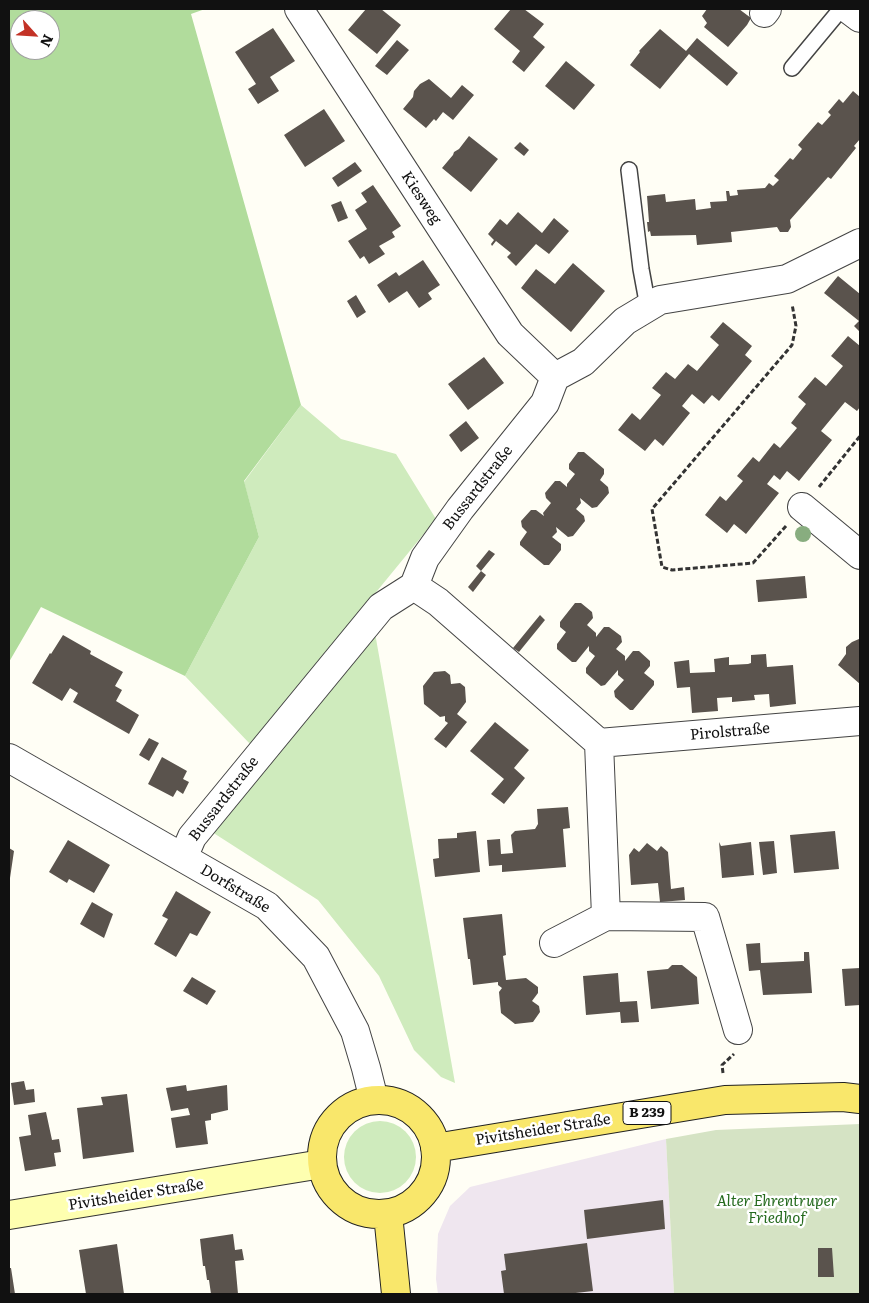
<!DOCTYPE html>
<html>
<head>
<meta charset="utf-8">
<style>
	body { margin:0 }
	#map { position:relative; width:869px; height:1303px; overflow:hidden; background:#fffef5; font-family:Literata,serif }
	canvas { display:block }
	.frame { position:absolute; inset:0; border:10px solid #111; pointer-events:none }
	.north { position:absolute; left:10px; top:10px; width:50px; height:50px; box-sizing:border-box; background:#fff; border:1px solid #a0a0a0; border-radius:50%; rotate:116deg; font-size:14px; font-weight:700; line-height:20px; text-align:center; color:#111 }
	.north::after { content:''; display:block; margin:auto; width:18px; height:22px; background:#c33226; clip-path:polygon(50% 0,100% 100%,50% 72%,0 100%) }
</style>
</head>
<body>
<div id="map">
<canvas width="869" height="1303"></canvas>
<div class="frame"></div>
<div class="north">N</div>
</div>
<script>
const ctx = document.querySelector('canvas').getContext('2d');
ctx.lineJoin = 'round';
function fill(path, color) { ctx.fillStyle = color; ctx.fill(path, 'evenodd'); }
function trace(path, color, width, dash) { ctx.strokeStyle = color; ctx.lineWidth = width; ctx.lineCap = dash ? 'butt' : 'round'; ctx.setLineDash(dash || []); ctx.stroke(path); }
function label(font, color, halo, rows, align = 'center') {
  ctx.font = font + ' Literata,serif'; ctx.lineWidth = 5; ctx.setLineDash([]); ctx.textBaseline = 'middle'; ctx.strokeStyle = halo; ctx.fillStyle = color; for (const [text, x, y, turn = 0] of rows) {
    ctx.save(); ctx.translate(x, y); ctx.rotate((+turn || 0) * Math.PI / 180); ctx.textAlign = isNaN(turn) ? turn : align; if (halo) ctx.strokeText(text, 0, 0); ctx.fillText(text, 0, 0); ctx.restore();
  }
}
const industrial = new Path2D(`
	M666 1139 674 1294H438L436 1279 438 1234 450 1206 470 1187Z`);
const green = new Path2D(`
	M301 405 341 439 396 454 436 519 251 745 185 676 259 537 244 482Z
	M375 633 455 1083 441 1077 414 1050 379 976 318 900 212 832Z
	M344 1157a36 36 0 1 1 72 0a36 36 0 1 1-72 0Z`);
const forest = new Path2D(`
	M9 9H205L191 14 301 405 244 481 259 537 185 676 41 607 9 662ZM20 20H50V50H20Z`);
const cemetery = new Path2D(`
	M860 1124V1294H674L666 1139 716 1130Z`);
const building = new Path2D(`
	M366 9H381L401 25 377 54 348 30Z
	M511 9H524L544 24 533 37 545 47 524 72 512 62 520 51 494 29Z
	M707 9 717 10 719 9H739L751 18 747 25 728 47 704 27 707 23 702 16Z
	M273 28 295 61 270 77 279 91 258 104 248 89 256 84 235 52Z
	M660 29 686 51 697 38 738 73 727 86 689 54 660 89 630 65 640 52 639 51Z
	M397 40 409 50 387 75 375 66Z
	M566 61 595 85 574 110 545 86Z
	M429 79 451 98 462 85 474 95 453 120 443 112 436 121 434 119 426 128 403 109 413 97 414 91 420 84Z
	M853 91 860 97V139L854 146 856 148 831 179 828 177 790 220 791 227 788 232H780L777 227 731 232 732 242 697 245 696 235 651 236 650 231 648 232 647 222H649L647 196 665 194 666 202 695 199 696 210 711 208 710 202 727 201 726 191H729L730 196 738 195 737 190 765 188 769 183 773 186 779 180 774 176 790 158 793 160 802 149 798 145 818 122 822 125 831 115 828 112 839 99 843 103Z
	M324 109 345 141 305 167 284 135Z
	M469 136 498 159 471 192 442 168 453 155 454 152 459 149Z
	M520 142 529 150 524 156 514 148Z
	M355 162 362 171 338 187 332 178Z
	M373 185 401 226 392 232 395 237 379 246 385 254 369 264 364 256 360 259 348 241 367 229 355 210 367 202 361 193Z
	M341 201 348 218 338 222 331 205Z
	M518 212 542 233 554 218 569 231 549 254 536 244 516 266 507 257 511 253 496 241 492 246 491 244 494 240 488 234 500 219 507 225Z
	M423 260 440 285 428 293 432 299 419 308 407 291 389 303 377 285 396 272 399 276Z
	M573 263 605 291 571 332 521 288 536 269 555 284Z
	M838 276 860 294V332L854 326 859 321 824 293Z
	M356 295 366 312 357 318 347 301Z
	M723 322 752 346 745 355 752 361 719 401 712 395 704 404 692 394 682 406 690 413 663 446 655 439 645 451 618 430 632 413 640 420 661 395 652 388 666 372 675 379 688 364 697 371 719 345 710 337Z
	M848 336 860 346V407L857 411 845 402 821 431 832 440 799 481 787 471 780 480 774 475 767 484 779 493 746 534 734 524 727 533 705 515 720 496 726 501 743 481 737 476 753 457 759 462 774 443 780 448 797 428 791 423 806 404 798 397 815 377 826 386 843 366 831 356Z
	M484 357 504 383 468 410 448 384Z
	M466 421 479 438 461 452 449 435Z
	M578 452H584L604 469V474L600 480 608 487 609 493 597 507 592 508 580 498 581 503 576 509 584 516 585 521 573 536 568 537 556 527 557 532 552 537 561 544V550L549 565H544L520 545V542L527 532 522 527 521 521 531 510H536L544 516 543 513 551 503 546 498 545 493 555 481H560L567 487V484L575 474 569 469V464Z
	M489 550 495 554 481 571 476 566Z
	M481 571 486 575 473 592 468 587Z
	M805 576 807 598 758 602 756 580Z
	M575 603H581L592 612 593 618 587 625 596 633V637L604 627H609L621 636 622 642 616 649 625 656V661L633 651H639L650 661V666L644 673 654 681V685L633 710H630L615 697 614 691 624 680 618 675V670L605 685 601 686 586 673V668L595 656 589 651V646L576 662H572L557 649V644L566 632 560 627V622Z
	M540 615 545 620 519 652 513 648Z
	M63 635 91 651 90 654 123 672 115 686 122 690 116 701 139 715 129 734 73 702 78 693 70 688 62 701 32 683 50 653 51 654Z
	M859 639H860V684L838 665 846 654V647L852 642Z
	M766 654 767 667 793 665 796 704 770 707 769 694 754 695 755 700 743 701 732 702V697L717 698 718 711 692 713 690 687 677 688 674 662 689 660 690 673 715 672 714 659 729 657V665L748 664 751 663V655Z
	M445 671 450 675 451 684 460 683 465 687 466 702 457 714 467 722 446 748 434 739 448 723 445 721V716L440 717 424 704 423 686 434 672Z
	M495 722 529 750 514 768 525 778 504 804 491 794 504 779 470 751Z
	M149 738 159 743 149 761 139 755Z
	M162 757 187 771 183 779 189 782 183 794 177 790 173 797 148 784Z
	M568 807 570 828 563 829 566 867 502 872V865L489 866 487 840 500 839 501 854 513 853 511 835 515 831 535 829 538 824 537 809Z
	M476 831 480 872 435 877 433 859 439 858 438 839 457 838V833Z
	M835 831 839 869 794 873 790 835Z
	M68 840 110 865 94 893 69 879 67 883 49 872Z
	M774 841 777 873 763 875 759 842Z
	M719 842 721 846 751 842 754 875 722 878Z
	M647 843 657 851 661 846 668 852 671 889 684 887 685 900 660 902 658 883 631 885 629 855 634 848 639 852Z
	M9 848 14 851 10 878H9Z
	M176 891 211 912 197 936 190 933 176 957 154 944 168 919 162 916Z
	M92 902 113 914 104 938 80 924Z
	M502 914 506 955 503 956 506 980 526 978 538 987V993L532 1001 539 1006 540 1012 533 1022 515 1024 501 1013 499 992 502 988 498 985V982L473 985 470 959H468L463 918Z
	M760 943 761 963 804 961V952H809L812 993 763 995 760 970 749 971 746 944Z
	M672 965H682L697 977 699 1004 651 1009 647 971 668 969Z
	M860 968V1005L845 1006 842 969Z
	M618 973 620 1002 637 1001 639 1022 621 1023 620 1012 586 1015 583 976Z
	M192 977 216 991 207 1005 183 991Z
	M24 1081 26 1090 34 1089 35 1102 14 1105 11 1083Z
	M186 1085 187 1091 227 1085 228 1110 211 1114V1120L205 1121 208 1144 176 1148 171 1118 190 1115 188 1108 171 1111 166 1088Z
	M127 1094 134 1152 83 1159 77 1108 103 1105 101 1097Z
	M46 1112 52 1140 59 1139 61 1152 54 1153 56 1166 25 1171 19 1137 31 1135 28 1115Z
	M663 1200 665 1229 587 1239 584 1210Z
	M233 1234 235 1250 242 1249 244 1260 235 1261 238 1294H211L209 1280H207L205 1266H203L200 1239Z
	M587 1243 593 1291 567 1294H504L501 1271 506 1270 504 1254Z
	M117 1244 124 1294H86L79 1250Z
	M818 1248H832L834 1277H818Z
	M9 1268H11L15 1294H9Z`);
const path = new Path2D(`
	M819 487 860 436
	M786 526 753 563 672 570 662 567 652 509 792 345 796 326 792 304
	M723 1073 722 1065 734 1054`);
const service = new Path2D(`
	M792 68 841 9
	M629 170 641 269 648 307`);
const minor = new Path2D(`
	M299 9 510 334 555 377
	M848 9 860 18
	M764 13 767 9
	M802 507 860 555
	M414 586 438 602 599 743 860 721
	M599 743 606 916
	M9 758 267 906 316 957 355 1031 366 1068 374 1100
	M183 858 192 837 381 607 414 586 425 558 460 509 545 403 555 377 583 362 625 321 660 300 787 279 860 243
	M554 943 606 916 705 917 738 1030`);
const secondary = new Path2D(`
	M9 1215 322 1164`);
const primary = new Path2D(`
	M322 1157a57 57 0 1 1 114 0a57 57 0 1 1-114 0Z
	M435 1148 725 1100 843 1097 860 1099
	M388 1214 396 1294`);
const trees = [
	[803,534]
];
const shields = [
	[647,1113,48]
];
const shieldNames = [
	["B 239",647,1113]
];
const streetNames = [
	["Kiesweg",421,198,57],
	["Bussardstraße",478,488,-52],
	["Pirolstraße",730,732,-5],
	["Bussardstraße",224,799,-52],
	["Dorfstraße",235,889,31],
	["Pivitsheider Straße",543,1130,-9],
	["Pivitsheider Straße",136,1195,-9]
];
const parkNames = [
	["Alter Ehrentruper",777,1202],
	["Friedhof",777,1219]
];
fill(industrial, '#efe6ef');
fill(green, '#cfebbd');
fill(forest, '#b1dc9c');
fill(cemetery, '#d5e3c4');
fill(building, '#5a534d');
trace(service, '#444', 18);
trace(minor, '#444', 30);
trace(secondary, '#333', 30);
trace(primary, '#222', 30);
trace(path, '#333', 3, [5, 2.5]);
trace(service, '#fff', 15);
trace(minor, '#fff', 28);
trace(secondary, '#feffb0', 28);
trace(primary, '#f9e76b', 28);
ctx.fillStyle = '#88ad7f';
for (const [x, y] of trees) { ctx.beginPath(); ctx.arc(x, y, 8, 0, 2 * Math.PI); ctx.fill(); }
for (const [x, y, w] of shields) { const box = new Path2D(); box.roundRect(x - w / 2, y - 11.5, w, 23, 4); ctx.fillStyle = '#fff'; ctx.fill(box); trace(box, '#111', 1); }
label('bold 14px', '#111', null, shieldNames);
label('15px', '#111', '#fff', streetNames);
label('italic 15px', '#266b1f', '#fff', parkNames);
</script>
</body>
</html>
